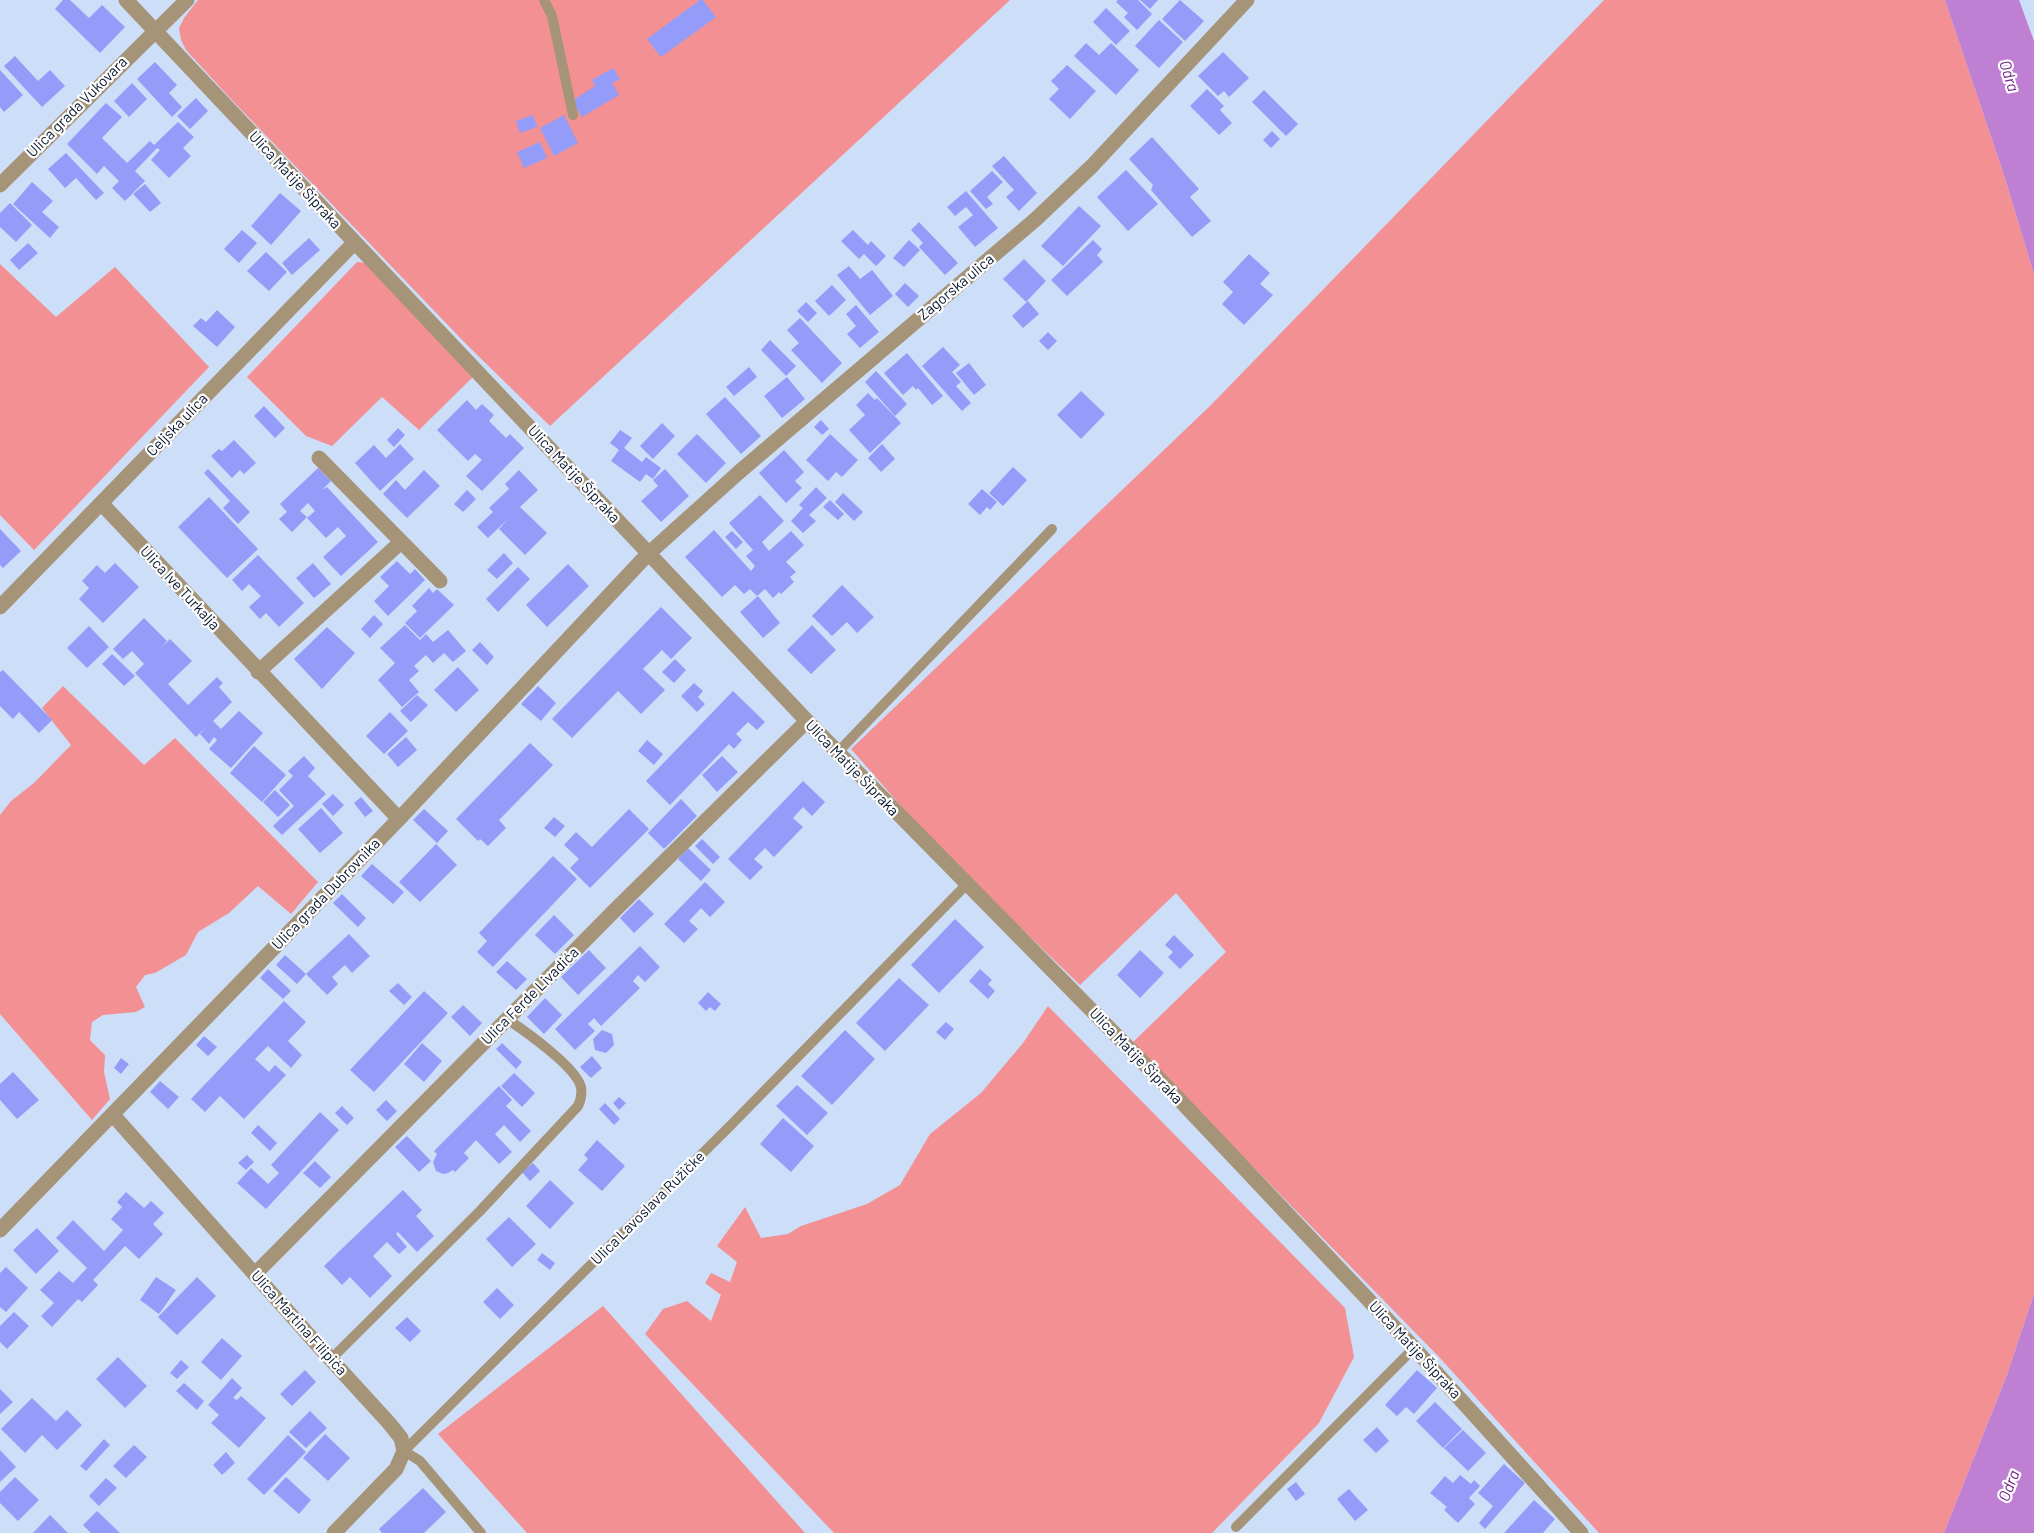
<!DOCTYPE html>
<html>
<head>
<meta charset="utf-8">
<style>
	body { margin:0 }
	canvas { display:block; background:#cddef8 }
</style>
</head>
<body>
<canvas width="2034" height="1533"></canvas>
<script>
const ctx = document.querySelector('canvas').getContext('2d');
ctx.lineJoin = 'round';
function fill(path, color) { ctx.fillStyle = color; ctx.fill(path, 'evenodd'); }
function trace(path, color, width, dash) { ctx.strokeStyle = color; ctx.lineWidth = width; ctx.lineCap = dash ? 'butt' : 'round'; ctx.setLineDash(dash || []); ctx.stroke(path); }
function label(font, color, halo, rows, align = 'center') {
  ctx.font = font + ' Barlow,sans-serif'; ctx.lineWidth = 4.5; ctx.setLineDash([]); ctx.textBaseline = 'middle'; ctx.strokeStyle = halo; ctx.fillStyle = color; for (const [text, x, y, turn = 0] of rows) {
    ctx.save(); ctx.translate(x, y); ctx.rotate((+turn || 0) * Math.PI / 180); ctx.textAlign = isNaN(turn) ? turn : align; if (halo) ctx.strokeText(text, 0, 0); ctx.fillText(text, 0, 0); ctx.restore();
  }
}
const green = new Path2D(`
	M198 0H1010L550 426 467 345 229 97 186 50 181 40 179 28 184 18Z
	M1604 0H1945L2004 175 2034 274V1294L2007 1375 1944 1533H1599L1439 1357 1132 1043 1226 952 1176 893 1080 985 937 847 851 749 1211 405Z
	M357 262 367 263 474 376 419 430 382 397 332 446 306 436 247 377Z
	M0 264 56 317 115 267 209 367 34 550 0 515Z
	M63 686 144 765 175 738 318 882 291 914 258 886 229 913 198 932 186 955 155 973 145 975 136 987 145 1007 136 1012 103 1015 92 1022 90 1040 105 1055 104 1072 110 1099 92 1120 0 1014V815L11 801 34 783 71 745 42 708Z
	M1048 1006 1345 1308 1354 1357 1319 1423 1212 1533H834L645 1334 663 1309 687 1301 711 1321 721 1295 705 1283 711 1273 730 1282 737 1262 717 1246 745 1207 761 1238 788 1234 801 1226 867 1204 900 1185 930 1134 981 1093 1023 1043Z
	M603 1306 805 1533H527L438 1434Z`);
const water = new Path2D(`
	M1945 0H2019L2034 41V274L2004 175Z
	M2034 1294V1533H1944L2007 1375Z`);
const building = new Path2D(`
	M63 0H70L89 18 102 5 125 27 100 53 55 9Z
	M700 0H703L716 17 661 57 647 39Z
	M1118 0H1138L1152 14 1137 30 1124 17 1128 13 1116 2Z
	M1140 0H1158L1150 9Z
	M1180 0 1204 21 1185 41 1162 19Z
	M1106 8 1130 31 1116 45 1093 22Z
	M1159 20 1183 42 1159 68 1135 46Z
	M1086 43 1099 55 1111 43 1139 70 1116 95 1074 56Z
	M1223 52 1249 78 1229 97 1224 91 1218 96 1198 76Z
	M15 56 38 81 50 70 65 86 42 107 4 66Z
	M155 62 177 85 169 93 182 107 172 117 137 79Z
	M1067 65 1096 91 1070 119 1049 99 1059 89 1051 81Z
	M613 68 620 79 612 83 619 95 582 117 572 101 595 86 592 80Z
	M0 70 23 95 4 112 0 107Z
	M132 83 147 99 129 117 114 101Z
	M1207 89 1224 106 1220 110 1232 123 1219 135 1190 106Z
	M1264 90 1298 124 1286 136 1252 102Z
	M196 98 208 111 190 129 177 116Z
	M106 103 122 117 102 138 127 163 150 141 154 145 178 122 194 137 183 148 191 156 169 178 151 160 160 150 157 148 135 171 145 181 125 201 112 188 119 181 104 166 97 174 67 144Z
	M533 115 537 127 520 133 516 121Z
	M564 115 578 143 554 156 540 128Z
	M1272 131 1280 139 1271 148 1263 140Z
	M1152 137 1199 189 1190 197 1211 221 1192 237 1151 190 1153 185 1129 159Z
	M540 142 547 158 524 168 517 152Z
	M66 153 104 193 96 200 76 178 65 188 48 169Z
	M1004 156 1037 193 1019 211 1006 197 1014 190 992 166Z
	M1126 170 1158 204 1128 231 1097 197Z
	M992 171 1003 182 987 197 993 204 986 209 970 191Z
	M32 182 53 201 42 212 59 227 50 238 13 204Z
	M145 184 161 203 150 212 133 194Z
	M966 191 998 228 975 247 958 227 973 215 966 207 955 216 947 207Z
	M280 193 301 211 271 245 251 226Z
	M10 203 32 225 16 242 0 227V213Z
	M1079 206 1101 226 1063 266 1041 246Z
	M919 222 958 263 945 275 919 247 923 243 911 230Z
	M242 230 257 243 239 263 224 249Z
	M853 230 868 245 871 241 886 256 876 266 864 254 859 259 841 241Z
	M309 238 320 250 292 275 282 263Z
	M909 240 920 250 904 267 893 258Z
	M1093 240 1102 249 1097 255 1103 262 1067 296 1051 280Z
	M28 243 38 253 19 270 10 260Z
	M266 252 287 272 269 291 247 271Z
	M1249 254 1270 273 1260 284 1273 295 1244 325 1222 304 1233 292 1223 282Z
	M1024 259 1046 281 1026 302 1003 279Z
	M849 266 860 279 872 270 893 296 870 315 837 275Z
	M905 283 919 296 908 307 895 294Z
	M832 285 846 300 829 316 815 301Z
	M1028 301 1039 314 1023 328 1012 316Z
	M806 302 817 313 808 322 797 311Z
	M856 305 879 332 860 348 847 334 856 326 846 314Z
	M217 310 235 327 217 347 193 326 201 318 206 322Z
	M800 318 842 363 822 383 791 350 799 343 787 330Z
	M1048 332 1057 341 1048 350 1039 341Z
	M770 340 796 366 786 376 761 350Z
	M943 347 960 365 952 372 961 382 956 386 971 403 962 411 922 366Z
	M907 353 943 396 932 405 918 388 916 390 913 386 903 395 884 373Z
	M969 363 986 385 974 395 956 373Z
	M749 367 757 377 734 396 726 387Z
	M876 371 907 404 895 416 865 382Z
	M787 377 805 399 782 418 764 396Z
	M1081 391 1105 414 1081 439 1057 415Z
	M868 393 875 400 877 398 901 423 870 453 849 430 865 415 856 405Z
	M725 397 761 436 741 454 706 414Z
	M467 400 476 410 482 404 494 415 489 421 506 438 510 434 524 448 482 491 466 476 482 460 475 454 468 461 437 430Z
	M264 406 285 428 275 438 254 416Z
	M821 420 829 429 822 435 814 427Z
	M662 423 675 436 653 459 640 446Z
	M398 428 405 435 394 447 387 440Z
	M620 430 632 438 624 448 642 462 646 457 661 468 653 479 646 474 640 482 611 461 619 450 610 443Z
	M697 434 726 463 706 483 677 454Z
	M830 434 858 460 842 477 836 472 828 481 806 460Z
	M234 440 256 463 244 474 240 470 232 478 211 456 219 449 222 451Z
	M400 444 414 459 380 491 355 463 374 445 386 458Z
	M882 444 895 459 881 472 868 458Z
	M784 450 804 472 795 481 802 488 786 503 759 473Z
	M1013 467 1027 480 1003 506 989 493Z
	M318 468 331 481 322 490 327 487 378 542 341 576 323 557 346 536 338 527 326 538 307 518 315 511 308 503 300 511 307 517 292 532 279 519 287 512 280 504Z
	M208 469 250 512 238 524 223 508 230 501 204 473Z
	M665 469 689 496 661 522 641 501 658 486 653 480Z
	M424 470 440 486 407 518 383 494 396 480 405 490Z
	M519 470 538 490 520 507 547 533 525 555 499 529 509 518 488 538 477 527 493 512 489 508 509 489 505 484Z
	M816 487 827 498 809 515 816 521 803 533 791 521 803 508 799 505Z
	M982 489 997 502 990 510 987 507 980 515 968 504Z
	M467 490 476 499 463 512 454 504Z
	M843 493 863 512 854 521 835 502Z
	M760 495 784 521 762 542 769 551 791 531 804 545 786 562 796 572 790 577 794 582 781 594 779 592 773 598 765 589 757 596 750 589 744 594 735 585 722 597 685 557 714 530 751 571 755 566 746 556 753 550 729 523Z
	M209 497 258 549 227 578 178 527Z
	M830 500 844 514 838 520 823 507Z
	M0 529 21 551 3 568 0 565Z
	M732 531 743 542 736 549 725 537Z
	M504 553 513 563 497 579 487 570Z
	M258 555 304 603 279 627 266 613 260 619 249 607 261 596 249 584 242 591 232 580Z
	M397 561 410 574 415 569 425 580 388 616 374 601 389 586 380 577Z
	M115 563 139 587 103 623 79 599 89 588 82 581 97 565 105 573Z
	M313 563 331 584 314 598 296 578Z
	M568 564 589 586 547 627 526 605Z
	M518 567 530 579 498 612 486 599Z
	M842 585 874 617 857 633 847 622 832 636 812 616Z
	M429 588 433 593 437 589 454 605 420 638 405 623 417 611 412 606Z
	M758 596 780 623 763 638 740 612Z
	M661 607 692 638 671 659 662 650 643 669 665 690 641 714 618 691 572 738 552 719Z
	M374 615 383 624 370 638 361 629Z
	M144 618 167 641 161 648 170 639 192 661 168 684 188 705 217 677 223 683 219 687 232 702 213 721 221 729 239 711 263 733 231 768 209 749 217 740 214 737 209 744 200 734 206 727 196 737 135 673 144 664 132 651 123 659 113 649Z
	M405 625 420 640 426 634 433 642 448 630 466 651 453 662 444 653 433 663 426 655 414 666 419 671 409 680 419 692 402 707 378 680 395 663 380 648Z
	M812 625 836 650 811 674 787 650Z
	M89 626 109 647 87 668 67 648Z
	M327 627 355 653 322 689 294 659Z
	M480 642 494 657 487 665 472 650Z
	M112 654 135 676 124 686 102 664Z
	M675 659 686 670 674 683 662 672Z
	M458 667 479 690 456 712 434 690Z
	M3 670 52 720 39 733 19 712 13 719 0 706V672Z
	M694 683 703 691 698 697 705 704 697 712 681 696Z
	M538 686 556 703 541 721 521 704Z
	M733 691 765 722 757 730 748 722 736 734 742 740 734 749 729 744 670 805 646 781Z
	M417 695 428 705 411 722 400 711Z
	M390 712 408 731 384 754 366 736Z
	M406 737 417 750 398 767 387 754Z
	M647 740 663 754 654 765 638 751Z
	M530 743 553 765 499 820 506 828 488 846 480 839 478 841 456 819Z
	M254 746 286 775 262 802 230 773Z
	M304 756 315 768 308 776 326 794 282 835 273 826 294 806 279 790 293 776 288 771Z
	M722 756 738 772 717 792 702 775Z
	M803 781 825 802 812 816 803 807 793 818 803 827 774 857 765 848 754 859 763 867 750 880 728 859Z
	M275 790 290 805 278 817 263 802Z
	M333 794 344 805 333 816 322 804Z
	M361 797 373 811 365 817 354 803Z
	M681 799 697 816 664 849 648 833Z
	M321 808 343 833 320 853 298 829Z
	M424 809 448 831 437 843 413 820Z
	M629 809 649 829 590 888 570 868 579 859 564 845 576 832 592 847Z
	M554 817 565 826 555 837 544 828Z
	M702 839 720 857 713 864 695 846Z
	M436 844 457 865 420 902 399 882Z
	M688 848 711 870 701 881 678 859Z
	M553 856 577 879 493 967 477 952 487 941 479 933Z
	M372 864 404 892 393 904 361 876Z
	M705 882 725 902 710 917 701 908 689 921 698 929 684 943 664 924Z
	M342 894 366 918 358 927 333 903Z
	M639 899 654 914 634 933 620 918Z
	M554 915 574 935 555 954 535 935Z
	M955 919 984 947 939 993 911 965Z
	M349 934 370 956 352 973 345 965 332 977 338 984 327 995 306 974Z
	M1174 935 1194 955 1180 969 1168 957 1173 952 1165 945Z
	M640 946 660 967 645 982 638 975 633 981 640 988 601 1026 594 1018 588 1024 595 1031 575 1050 555 1029Z
	M589 950 606 968 578 995 561 977Z
	M1140 950 1164 973 1140 998 1117 975Z
	M285 955 306 974 297 984 276 965Z
	M507 961 527 979 516 990 496 972Z
	M268 969 291 991 283 999 260 978Z
	M980 969 992 980 988 984 995 991 988 999 969 981Z
	M899 978 929 1005 885 1051 856 1023Z
	M398 983 412 997 404 1005 389 991Z
	M424 991 448 1013 374 1092 350 1070Z
	M708 992 721 1004 715 1011 710 1007 706 1011 698 1003Z
	M545 998 562 1015 544 1034 527 1017Z
	M284 1001 306 1022 288 1041 302 1055 291 1068 268 1046 255 1059 269 1072 275 1065 286 1075 244 1119 220 1096 205 1112 191 1099Z
	M463 1005 482 1023 470 1036 451 1017Z
	M946 1022 954 1029 945 1040 936 1032Z
	M602 1030 612 1034 614 1045 606 1053 595 1050 593 1039Z
	M845 1030 875 1059 832 1105 801 1076Z
	M204 1036 217 1047 208 1056 196 1045Z
	M422 1043 442 1061 424 1082 404 1064Z
	M502 1043 522 1062 516 1069 496 1049Z
	M592 1056 602 1068 591 1078 580 1067Z
	M121 1058 129 1064 121 1074 114 1068Z
	M13 1072 39 1100 17 1119 0 1100V1084Z
	M514 1073 535 1093 522 1107 501 1086Z
	M160 1081 179 1097 168 1109 150 1092Z
	M797 1085 828 1113 807 1135 776 1106Z
	M499 1086 512 1100 506 1106 531 1131 520 1142 504 1125 495 1134 512 1152 499 1164 476 1140 464 1153 469 1158 455 1172 453 1170 448 1173 443 1174 436 1171 433 1162 437 1154 434 1151Z
	M619 1097 626 1103 619 1110 613 1103Z
	M386 1100 397 1111 387 1121 376 1110Z
	M605 1103 620 1119 614 1125 599 1109Z
	M342 1106 354 1118 347 1125 335 1113Z
	M320 1112 339 1130 266 1209 237 1183 251 1168 268 1184 279 1173 271 1165Z
	M783 1118 814 1146 791 1172 760 1144Z
	M258 1125 277 1143 270 1151 251 1133Z
	M407 1136 431 1161 419 1172 395 1147Z
	M597 1140 625 1166 602 1191 578 1170 588 1159 584 1155Z
	M247 1155 254 1162 246 1170 238 1163Z
	M315 1161 331 1177 320 1188 303 1173Z
	M533 1163 540 1171 530 1181 522 1172Z
	M550 1180 574 1203 550 1229 526 1206Z
	M403 1190 422 1210 416 1216 434 1236 417 1252 398 1232 396 1234 407 1247 399 1254 387 1242 373 1256 392 1276 370 1298 350 1277 342 1285 324 1266Z
	M126 1192 144 1208 151 1201 164 1213 153 1224 163 1234 139 1259 125 1246 93 1280 98 1285 82 1302 78 1299 52 1327 41 1316 54 1303 40 1290 59 1271 73 1283 87 1268 56 1238 73 1220 104 1251 123 1230 111 1219 122 1207 117 1202Z
	M509 1217 536 1244 512 1267 486 1239Z
	M37 1228 59 1251 36 1274 13 1250Z
	M542 1253 555 1263 550 1270 537 1260Z
	M6 1267 28 1288 6 1312 0 1307V1273Z
	M156 1277 176 1290 159 1314 140 1300Z
	M197 1277 216 1296 177 1335 158 1317Z
	M497 1288 514 1305 500 1319 483 1302Z
	M14 1312 29 1326 7 1349 0 1342V1326Z
	M407 1317 421 1331 410 1342 395 1328Z
	M222 1338 242 1356 221 1380 201 1362Z
	M118 1357 147 1386 125 1408 96 1379Z
	M181 1360 189 1367 177 1379 170 1373Z
	M305 1370 316 1382 292 1406 280 1394Z
	M1417 1370 1437 1388 1414 1414 1406 1407 1397 1416 1385 1405Z
	M232 1378 242 1388 233 1398 237 1400 241 1396 266 1418 239 1448 211 1423 219 1415 208 1405Z
	M184 1383 204 1401 197 1410 176 1391Z
	M0 1389 13 1402 0 1414Z
	M32 1398 56 1421 67 1410 82 1425 57 1450 42 1435 25 1453 1 1429Z
	M1435 1402 1462 1429 1443 1448 1416 1421Z
	M310 1411 327 1428 306 1448 289 1432Z
	M1377 1427 1389 1441 1376 1453 1363 1440Z
	M1463 1430 1486 1453 1468 1471 1444 1448Z
	M325 1434 350 1458 328 1481 303 1458Z
	M288 1435 306 1452 264 1495 247 1479Z
	M104 1439 110 1445 86 1471 80 1466Z
	M134 1445 147 1457 126 1478 113 1466Z
	M0 1450 16 1467 0 1482Z
	M226 1452 235 1463 222 1475 213 1465Z
	M1504 1464 1525 1483 1485 1529 1479 1523 1493 1506 1478 1493Z
	M1460 1475 1471 1484 1474 1480 1480 1486 1469 1498 1475 1504 1458 1523 1444 1510 1447 1507 1430 1493 1445 1476 1453 1483Z
	M15 1477 39 1500 18 1521 0 1503V1492Z
	M286 1477 311 1500 299 1514 273 1491Z
	M106 1478 117 1488 99 1506 89 1496Z
	M1296 1482 1305 1494 1296 1501 1287 1489Z
	M423 1488 446 1512 424 1533H382L379 1529Z
	M1349 1489 1368 1510 1355 1521 1337 1499Z
	M1534 1500 1555 1519 1543 1533H1504Z
	M97 1511 120 1533H91L83 1525Z
	M50 1515 68 1533H33Z`);
const lane = new Path2D(`
	M544 0 552 16 573 115
	M837 753 1052 529
	M331 1359 480 1211 578 1106C581 1100 582 1094 581 1087 576 1067 525 1031 507 1019
	M1236 1527 1414 1348
	M481 1533 420 1461 404 1451 731 1125 967 884`);
const street = new Path2D(`
	M126 0 807 721 1174 1094 1414 1348 1581 1533
	M0 185 187 0
	M319 458 440 581
	M102 504 399 819
	M0 607 354 243
	M258 672 401 542
	M113 1115 315 1342 389 1423 401 1438 404 1451 396 1469 334 1533
	M0 1230 399 819 647 555 738 473 1036 219 1092 166 1247 0
	M255 1274 618 907 807 721`);
const streetNames = [
	["Ulica grada Vukovara",77,107,-45],
	["Ulica Matije Šipraka",295,180,47],
	["Zagorska ulica",956,287,-40],
	["Celjska ulica",177,425,-46],
	["Ulica Matije Šipraka",574,474,47],
	["Ulica Ive Turkalja",180,588,47],
	["Ulica Matije Šipraka",852,768,46],
	["Ulica grada Dubrovnika",326,894,-46],
	["Ulica Ferde Livadića",530,996,-45],
	["Ulica Matije Šipraka",1136,1056,46],
	["Ulica Lavoslava Ružičke",648,1208,-45],
	["Ulica Martina Filipića",299,1323,48],
	["Ulica Matije Šipraka",1415,1350,47]
];
const waterNames = [
	["Odra",2009,76,72],
	["Odra",2009,1486,-69]
];
fill(green, '#f39093');
fill(water, '#bf7fd2');
fill(building, '#949cfa');
trace(lane, '#a69478', 10);
trace(street, '#a69478', 15);
label('15px', '#09182f', '#fefefe', streetNames);
label('italic 16px', '#732588', '#fefefe', waterNames);
</script>
</body>
</html>
